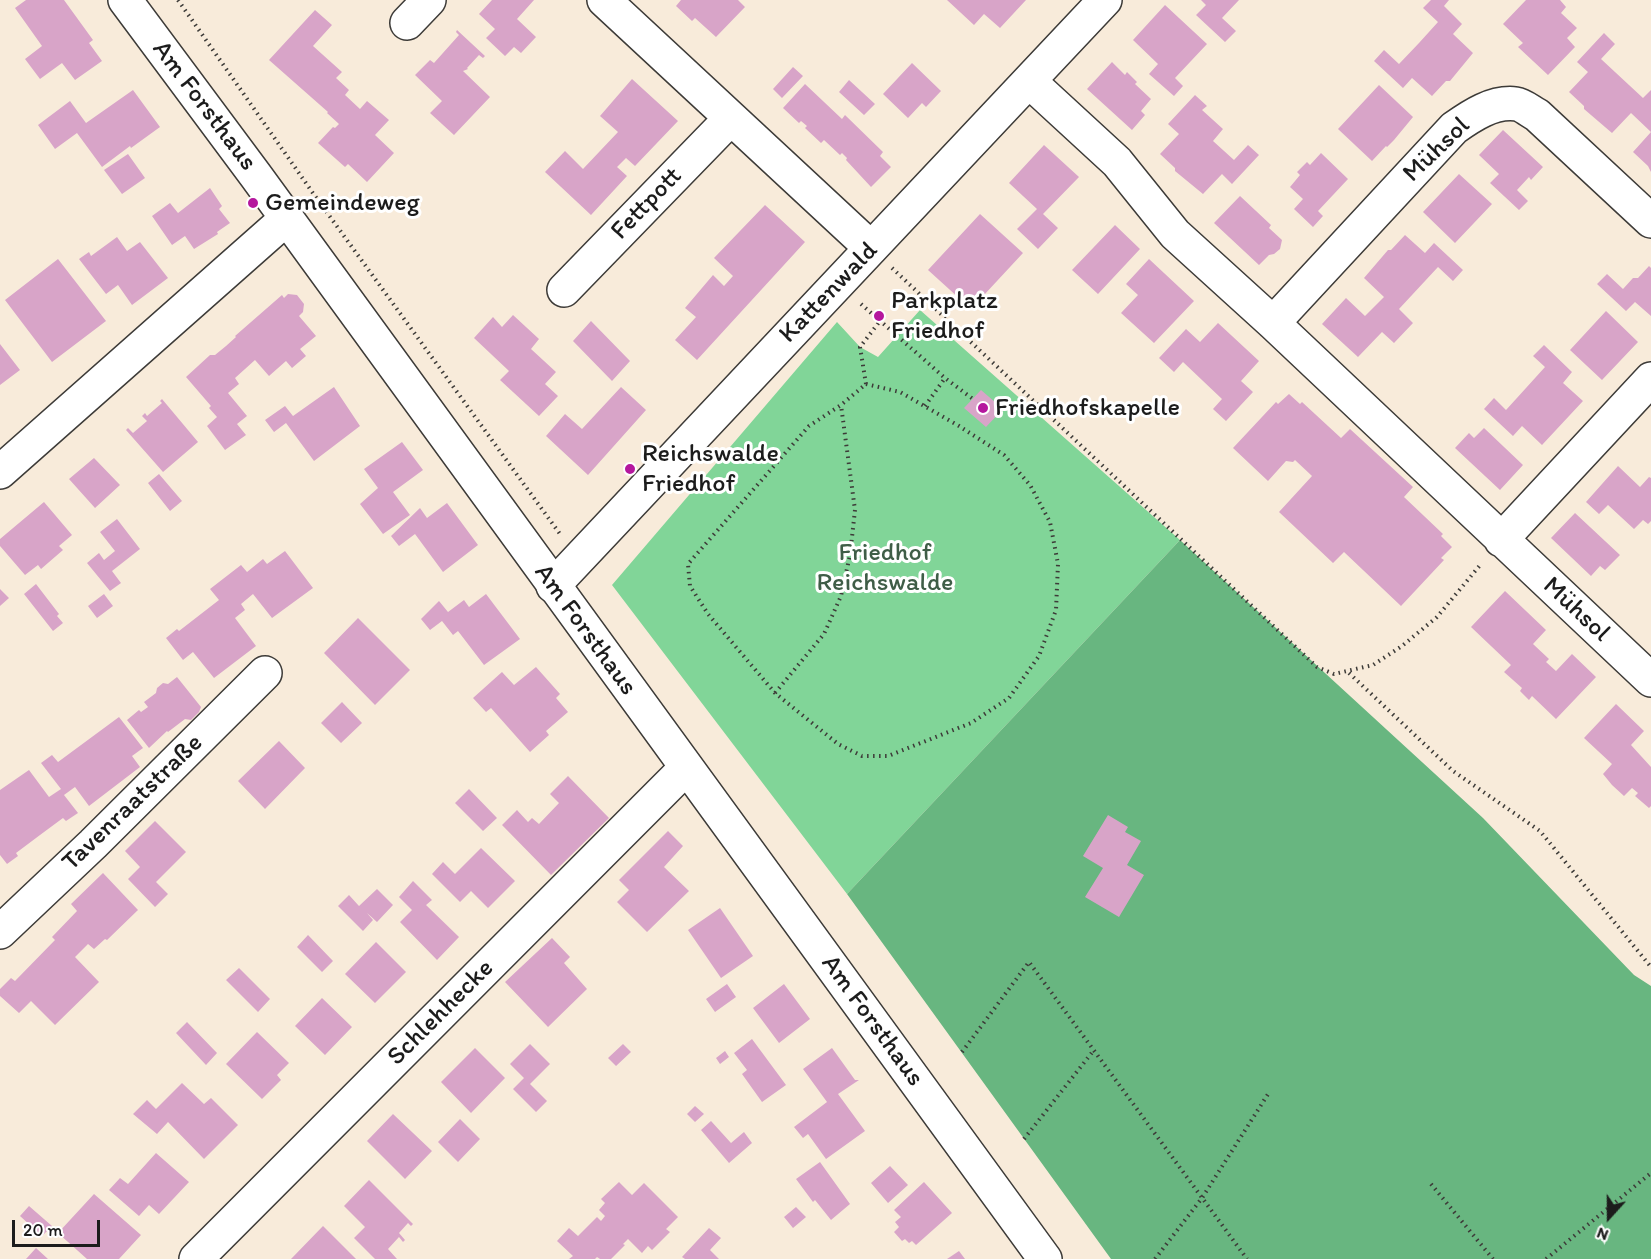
<!DOCTYPE html>
<html>
<head>
<meta charset="utf-8">
<style>
	body { margin:0 }
	#map { position:relative; width:1651px; height:1259px; overflow:hidden; background:#f8ebda; font-family:Itim,sans-serif }
	canvas { display:block }
	.north { position:absolute; left:1579px; top:1187px; width:60px; height:60px; -webkit-text-stroke:4px #fff; paint-order:stroke; rotate:201deg; font-size:16px; font-weight:700; line-height:24px; text-align:center; color:#1c1c1c }
	.north::after { content:''; display:block; margin:auto; width:21px; height:27px; background:#1c1c1c; clip-path:polygon(50% 0,100% 100%,50% 72%,0 100%) }
	.scale { position:absolute; left:12px; top:1220px; width:88px; height:27px; box-sizing:border-box; border:3px solid #1c1c1c; border-top:0; padding-left:8px; font-size:18px; line-height:21px; white-space:nowrap; color:#1c1c1c; -webkit-text-stroke:4px #fff; paint-order:stroke }
</style>
</head>
<body>
<div id="map">
<canvas width="1651" height="1259"></canvas>
<div class="north">N</div>
<div class="scale">20 m</div>
</div>
<script>
const ctx = document.querySelector('canvas').getContext('2d');
ctx.lineJoin = 'round';
function fill(path, color) { ctx.fillStyle = color; ctx.fill(path, 'evenodd'); }
function trace(path, color, width, dash) { ctx.strokeStyle = color; ctx.lineWidth = width; ctx.lineCap = dash ? 'butt' : 'round'; ctx.setLineDash(dash || []); ctx.stroke(path); }
function label(font, color, halo, rows, align = 'center') {
  ctx.font = font + ' Itim,sans-serif'; ctx.lineWidth = 6; ctx.setLineDash([]); ctx.textBaseline = 'middle'; ctx.strokeStyle = halo; ctx.fillStyle = color; for (const [text, x, y, turn = 0] of rows) {
    ctx.save(); ctx.translate(x, y); ctx.rotate((+turn || 0) * Math.PI / 180); ctx.textAlign = isNaN(turn) ? turn : align; if (halo) ctx.strokeText(text, 0, 0); ctx.fillText(text, 0, 0); ctx.restore();
  }
}
const green = new Path2D(`
	M920 310 1180 540 847 894 612 585 837 322 860 347 878 357Z`);
const forest = new Path2D(`
	M1180 540 1483 818 1634 975 1651 986V1259H1111L847 894Z`);
const building = new Path2D(`
	M26 0H64L93 40 89 43 102 61 75 80 62 63 40 79 25 59 42 46 15 8Z
	M492 0H534L517 19 536 37 521 53 514 47 505 56 486 38 495 29 479 14Z
	M681 0H738L745 7 716 37 695 18 692 21 676 6Z
	M947 0H1026L1000 28 984 14 974 25Z
	M1201 0H1239L1222 18 1236 31 1225 42 1196 15 1206 5Z
	M1431 0H1449L1444 6 1462 24 1453 34 1473 53 1450 81H1446L1432 96 1412 78 1403 88 1374 61 1384 50 1399 64 1419 43 1438 22 1423 8Z
	M1526 0H1560L1566 7 1561 13 1577 28 1567 38 1575 47 1548 75 1518 47 1523 43 1503 24Z
	M1165 5 1207 44 1175 78 1183 86 1174 96 1149 74 1158 64 1133 40Z
	M315 10 332 25 313 46 342 72 336 78 349 90 345 95 360 109 367 101 389 120 375 135 394 153 367 182 348 164 345 167 318 143 333 127 335 128 339 124 327 113 328 112 269 60Z
	M457 30 485 56 483 58 479 55 467 68 468 69 463 71 490 97 454 135 430 113 442 101 415 75 430 60 434 63 459 35 456 32Z
	M1604 33 1615 44 1601 59 1643 98 1651 90V132L1631 113 1612 133 1584 109V106L1569 92 1588 72 1577 62Z
	M1112 62 1125 75 1127 72 1137 82 1135 84 1151 99 1141 111 1145 115 1132 130 1087 89Z
	M912 63 941 91 926 107 922 103 908 118 883 94Z
	M793 67 803 76 782 98 773 89Z
	M632 79 678 121 635 166 626 158 617 167 627 176 591 215 545 172 565 151 583 169 600 151 618 132 600 116Z
	M849 80 875 104 864 115 839 92Z
	M805 84 842 119 845 115 883 152 880 156 891 167 871 187 846 160 847 158 842 153 840 155 824 140 821 143 805 128 807 126 801 121 799 123 783 108Z
	M1379 85 1413 117 1394 140 1387 147 1386 146 1372 161 1338 129Z
	M133 90 160 127 131 148 130 146 102 167 77 133 55 149 38 125 70 101 86 123Z
	M1195 95 1207 106 1202 110 1223 129 1213 141 1234 160 1248 145 1259 155 1232 184 1222 174 1203 194 1175 171V168L1160 154 1179 134 1168 124Z
	M1503 130 1543 167 1531 180 1529 177 1517 190 1528 201 1519 210 1490 183 1499 174 1479 155Z
	M1651 132V172L1648 166 1633 152Z
	M1044 145 1079 177 1043 214 1058 228 1038 249 1017 229 1037 209 1009 183Z
	M1321 153 1348 179 1318 211 1323 216 1313 227 1294 209 1303 199 1290 187 1300 175 1297 172 1307 162 1310 165Z
	M128 154 145 178 122 194 104 170Z
	M1459 174 1492 204 1455 243 1423 212Z
	M210 188 222 206 219 209 230 223 217 232 218 234 194 249 185 236 172 245 152 216 170 203 178 213Z
	M1240 196 1271 225 1269 228 1282 240 1280 249 1274 254 1269 255 1259 265 1214 223Z
	M765 205 805 242 697 360 675 340 696 317 685 308 713 275 724 286 733 276 714 258Z
	M980 214 1023 253 971 309 928 270Z
	M1115 225 1140 249 1098 294 1072 270Z
	M1405 235 1425 253 1434 243 1463 270 1453 281 1438 267 1399 309 1413 323 1394 343 1382 332 1358 357 1322 324 1346 298 1365 316 1384 297 1364 278 1388 250H1391Z
	M117 237 127 251 140 242 168 278 132 305 118 285 106 294 79 259 89 252 91 256Z
	M58 259 106 321 52 362 5 300Z
	M1149 259 1194 301 1154 343 1121 313 1138 295 1126 284Z
	M1649 266 1651 268V316L1635 302 1626 311 1597 284 1607 274 1623 289 1633 278H1638Z
	M288 294 297 295 304 304 303 312 299 316 316 336 300 349 306 356 292 368 286 361 269 376 255 360 235 378 239 384 228 393 247 416 237 424 246 435 225 450 207 426 217 417 209 408 211 406 186 377 210 355H215L226 346 236 337 235 336 282 295 284 298Z
	M1606 311 1638 342 1602 380 1570 350Z
	M513 315 539 339 531 349 556 372 545 384 558 396 539 416 500 380 509 371 474 338 493 317 502 327Z
	M591 321 630 361 612 381 573 341Z
	M1218 323 1259 361 1241 381 1253 392 1226 421 1213 409 1222 399 1183 362 1174 372 1159 358 1186 329 1200 342Z
	M0 344 20 370 0 385Z
	M1544 345 1572 372 1563 383 1583 401 1542 445 1522 426 1513 436 1484 409 1494 398 1506 410 1526 388 1545 367 1533 356Z
	M334 387 360 426 314 461 286 423 274 432 265 420 285 406 293 416Z
	M621 387 646 410 588 475 546 436 565 414 582 429Z
	M981 390 1003 409 986 427 964 408Z
	M1289 394 1300 404 1302 402 1341 438 1350 429 1413 487 1404 497 1443 534 1441 536 1452 547 1441 558 1444 560 1401 606 1344 552 1333 563 1279 512 1312 476 1295 460 1293 462 1286 461 1268 481 1233 448 1276 402 1278 404Z
	M162 399 198 442 163 472 126 430 128 428 133 433 147 421 142 416 145 413 147 416 162 403 160 401Z
	M1484 428 1523 465 1500 490 1455 448 1469 433 1474 438Z
	M402 442 423 470 393 492 410 515 383 534 360 504 378 488 364 469Z
	M94 458 120 485 95 508 69 479Z
	M1618 466 1640 487 1649 477 1651 478V521L1648 524 1643 520 1634 529 1608 505 1599 514 1586 502Z
	M159 474 182 501 170 511 148 483Z
	M44 502 72 535 59 546 63 550 41 569 38 565 25 575 0 546V539Z
	M447 503 478 545 443 572 415 534 399 546 391 536 420 508 427 518Z
	M1575 513 1620 555 1605 570 1600 566 1591 576 1551 538Z
	M117 519 140 549 112 571 121 583 110 591 87 563 99 553 104 560 115 551 100 532Z
	M285 551 313 588 272 618 253 594 241 604 245 610 235 618 256 646 214 678 193 652 183 660 166 638 177 629 179 631 219 600 210 589 241 565 247 572 263 559 267 564Z
	M36 584 59 614 57 616 63 623 53 631 24 594Z
	M0 589 9 598 0 606Z
	M1505 591 1546 630 1533 644 1549 659 1546 662 1556 671 1572 654 1596 677 1556 719 1532 696 1529 700 1520 691 1522 688 1504 672 1511 665 1471 627Z
	M104 594 113 606 97 618 88 606Z
	M486 594 520 639 484 665 458 631 453 635 442 621 430 630 421 619 439 601 448 612 464 600 469 607Z
	M358 618 410 670 375 705 324 653Z
	M536 667 560 694 556 698 568 712 546 731 549 735 530 752 491 708 486 712 473 698 502 672 514 685Z
	M177 677 201 707 199 712 191 720 185 719 168 732 167 731 149 748 127 720 139 710 141 712 148 707 144 702 156 693 157 688 163 683 168 684Z
	M342 702 362 723 341 743 321 723Z
	M1616 704 1644 731 1631 745 1651 767V806L1649 808 1635 796 1638 793 1632 788 1624 796 1612 785 1603 774 1612 764 1584 738Z
	M119 717 143 748 132 756 140 767 89 806 75 787 64 795 78 813 66 821 63 818 40 835 16 853 18 856 7 864 0 855V790L29 770 49 797 61 789 41 763 52 755 58 762Z
	M279 741 305 768 265 809 238 781Z
	M568 776 609 818 551 875 502 825 517 810 528 822 532 818 539 824 559 803 550 794Z
	M469 789 497 818 483 831 455 803Z
	M1108 815 1128 827 1125 832 1141 841 1127 865 1144 875 1119 917 1085 897 1103 868 1083 856Z
	M155 821 186 852 156 882 168 894 155 907 128 879 140 867 125 851Z
	M668 831 683 846 664 867 689 891 647 932 617 902 629 890 619 880Z
	M481 848 515 881 488 908 471 891 460 902 432 874 443 862 455 874Z
	M103 873 138 910 107 940 105 939 94 949 88 944 75 957 99 982 55 1025 31 1001 19 1013 0 996V989L11 978 15 981 55 940 52 937 77 911 71 904Z
	M413 881 432 900 426 905 459 937 437 960 400 922 412 910 399 897Z
	M377 889 393 905 377 922 367 913 373 920 363 931 338 906 349 895 359 906Z
	M720 908 753 956 721 978 688 930Z
	M308 935 333 961 322 972 297 947Z
	M552 938 570 957 564 963 587 989 548 1027 505 982Z
	M376 942 406 972 375 1003 345 974Z
	M239 968 270 999 258 1012 226 980Z
	M727 984 736 997 715 1012 706 999Z
	M784 984 810 1019 779 1043 753 1008Z
	M322 998 352 1027 325 1055 295 1026Z
	M187 1022 217 1053 206 1065 176 1033Z
	M257 1032 289 1063 277 1075 281 1080 262 1099 226 1064Z
	M752 1039 786 1085 762 1102 742 1074 747 1070 734 1053Z
	M530 1044 550 1064 530 1084 547 1101 536 1112 513 1089 524 1078 510 1064Z
	M623 1044 631 1052 616 1066 608 1058Z
	M475 1048 505 1078 471 1113 441 1082Z
	M832 1048 855 1080H859L838 1094 865 1131 826 1159 808 1134 803 1138 794 1127 827 1102 803 1069Z
	M725 1051 729 1057 720 1064 716 1058Z
	M182 1083 204 1104 211 1098 238 1125 204 1159 168 1122 157 1134 133 1114 147 1100 156 1109Z
	M695 1106 704 1114 695 1122 687 1114Z
	M393 1114 432 1151 405 1179 367 1141Z
	M460 1119 480 1139 458 1162 438 1142Z
	M711 1121 731 1143 744 1132 752 1143 729 1163 701 1130Z
	M156 1153 189 1182 159 1214 149 1205 139 1216 109 1190 120 1178 128 1184Z
	M820 1162 850 1204 831 1220 815 1200 813 1202 796 1179Z
	M890 1166 908 1185 888 1203 871 1183Z
	M369 1180 413 1224 411 1226 408 1223 399 1233 405 1240 403 1242 399 1237 388 1249 397 1259H375L354 1238 365 1227 344 1206Z
	M619 1182 632 1195 644 1183 678 1217 666 1229 670 1232 652 1250 648 1246 642 1253 628 1239 623 1244 625 1245 611 1259H600L597 1257 595 1259H569L573 1256 557 1241 569 1228 578 1236 597 1217 601 1221 605 1216 599 1210 605 1203 601 1199Z
	M924 1182 952 1213 916 1245 912 1241 909 1243 905 1239 902 1241 894 1232 899 1227 895 1222 901 1217 894 1210Z
	M94 1194 141 1235 119 1259H87L58 1233Z
	M29 1206 52 1226 42 1236 20 1216Z
	M796 1207 806 1217 793 1228 784 1217Z
	M323 1226 356 1259H291Z
	M709 1228 721 1238 710 1250 719 1259H685L682 1257Z
	M36 1248 48 1259H26Z
	M959 1251 965 1259H947Z`);
const path = new Path2D(`
	M178 0 315 196 560 534
	M892 268 1317 667 1334 674 1373 665 1402 646 1437 617 1481 564
	M861 304 945 378 973 399
	M866 384 900 392 959 426 1004 455 1030 485 1050 522 1058 564 1056 610 1039 656 1009 698 971 723 888 756H862L838 744 775 693 708 614 690 586 688 564 809 426 841 405Z
	M866 384 860 347 880 321
	M925 406 945 378
	M1349 673 1453 771 1540 831 1651 967
	M775 693 824 634 841 596 850 555 855 510 841 405
	M962 1052 1029 962 1247 1259
	M1024 1139 1094 1050
	M1431 1184 1493 1259
	M1155 1259 1202 1198 1270 1091
	M1546 1259 1651 1173`);
const minor = new Path2D(`
	M604 0 871 248
	M407 23 429 0
	M1029 81 1117 162 1175 234 1273 323 1651 680
	M564 290 731 118
	M1273 323 1454 128C1471 116 1493 101 1516 104 1523 105 1531 112 1537 115L1651 221
	M1501 540 1651 379
	M553 586 1105 0
	M0 932 93 844 265 673
	M196 1259 686 768`);
const tertiary = new Path2D(`
	M125 0 256 176 1045 1259
	M0 472 286 219`);
const markers = [
	[253,203,6,"#b5179e"],
	[879,316,6,"#b5179e"],
	[983,408,6,"#b5179e"],
	[630,469,6,"#b5179e"]
];
const streetNames = [
	["Am Forsthaus",204,106,53],
	["Mühsol",1437,150,-44],
	["Fettpott",647,204,-46],
	["Kattenwald",829,293,-46],
	["Mühsol",1576,610,43],
	["Am Forsthaus",585,630,54],
	["Tavenraatstraße",133,803,-44],
	["Schlehhecke",441,1013,-45],
	["Am Forsthaus",872,1021,54]
];
const poiNames = [
	["Gemeindeweg",265,203],
	["Parkplatz",891,301],
	["Friedhof",891,331],
	["Friedhofskapelle",995,408],
	["Reichswalde",642,454],
	["Friedhof",642,484]
];
const parkNames = [
	["Friedhof",885,553],
	["Reichswalde",885,583]
];
fill(green, '#81d598');
fill(forest, '#68b680');
fill(building, '#d8a4c8');
trace(minor, '#3d3b38', 36);
trace(tertiary, '#3d3b38', 36);
trace(path, '#3d3b38', 4, [1.5, 4.5]);
trace(minor, '#fff', 33);
trace(tertiary, '#fff', 33);
for (const [x, y, r, color] of markers) { const dot = new Path2D(); dot.arc(x, y, r, 0, 2 * Math.PI); ctx.fillStyle = color; ctx.fill(dot); trace(dot, '#fff', 2); }
label('26px', '#1c1c1c', '#fff', streetNames);
label('26px', '#1c1c1c', '#fff', poiNames, 'left');
label('26px', '#3f5d47', '#fff', parkNames);
</script>
</body>
</html>
